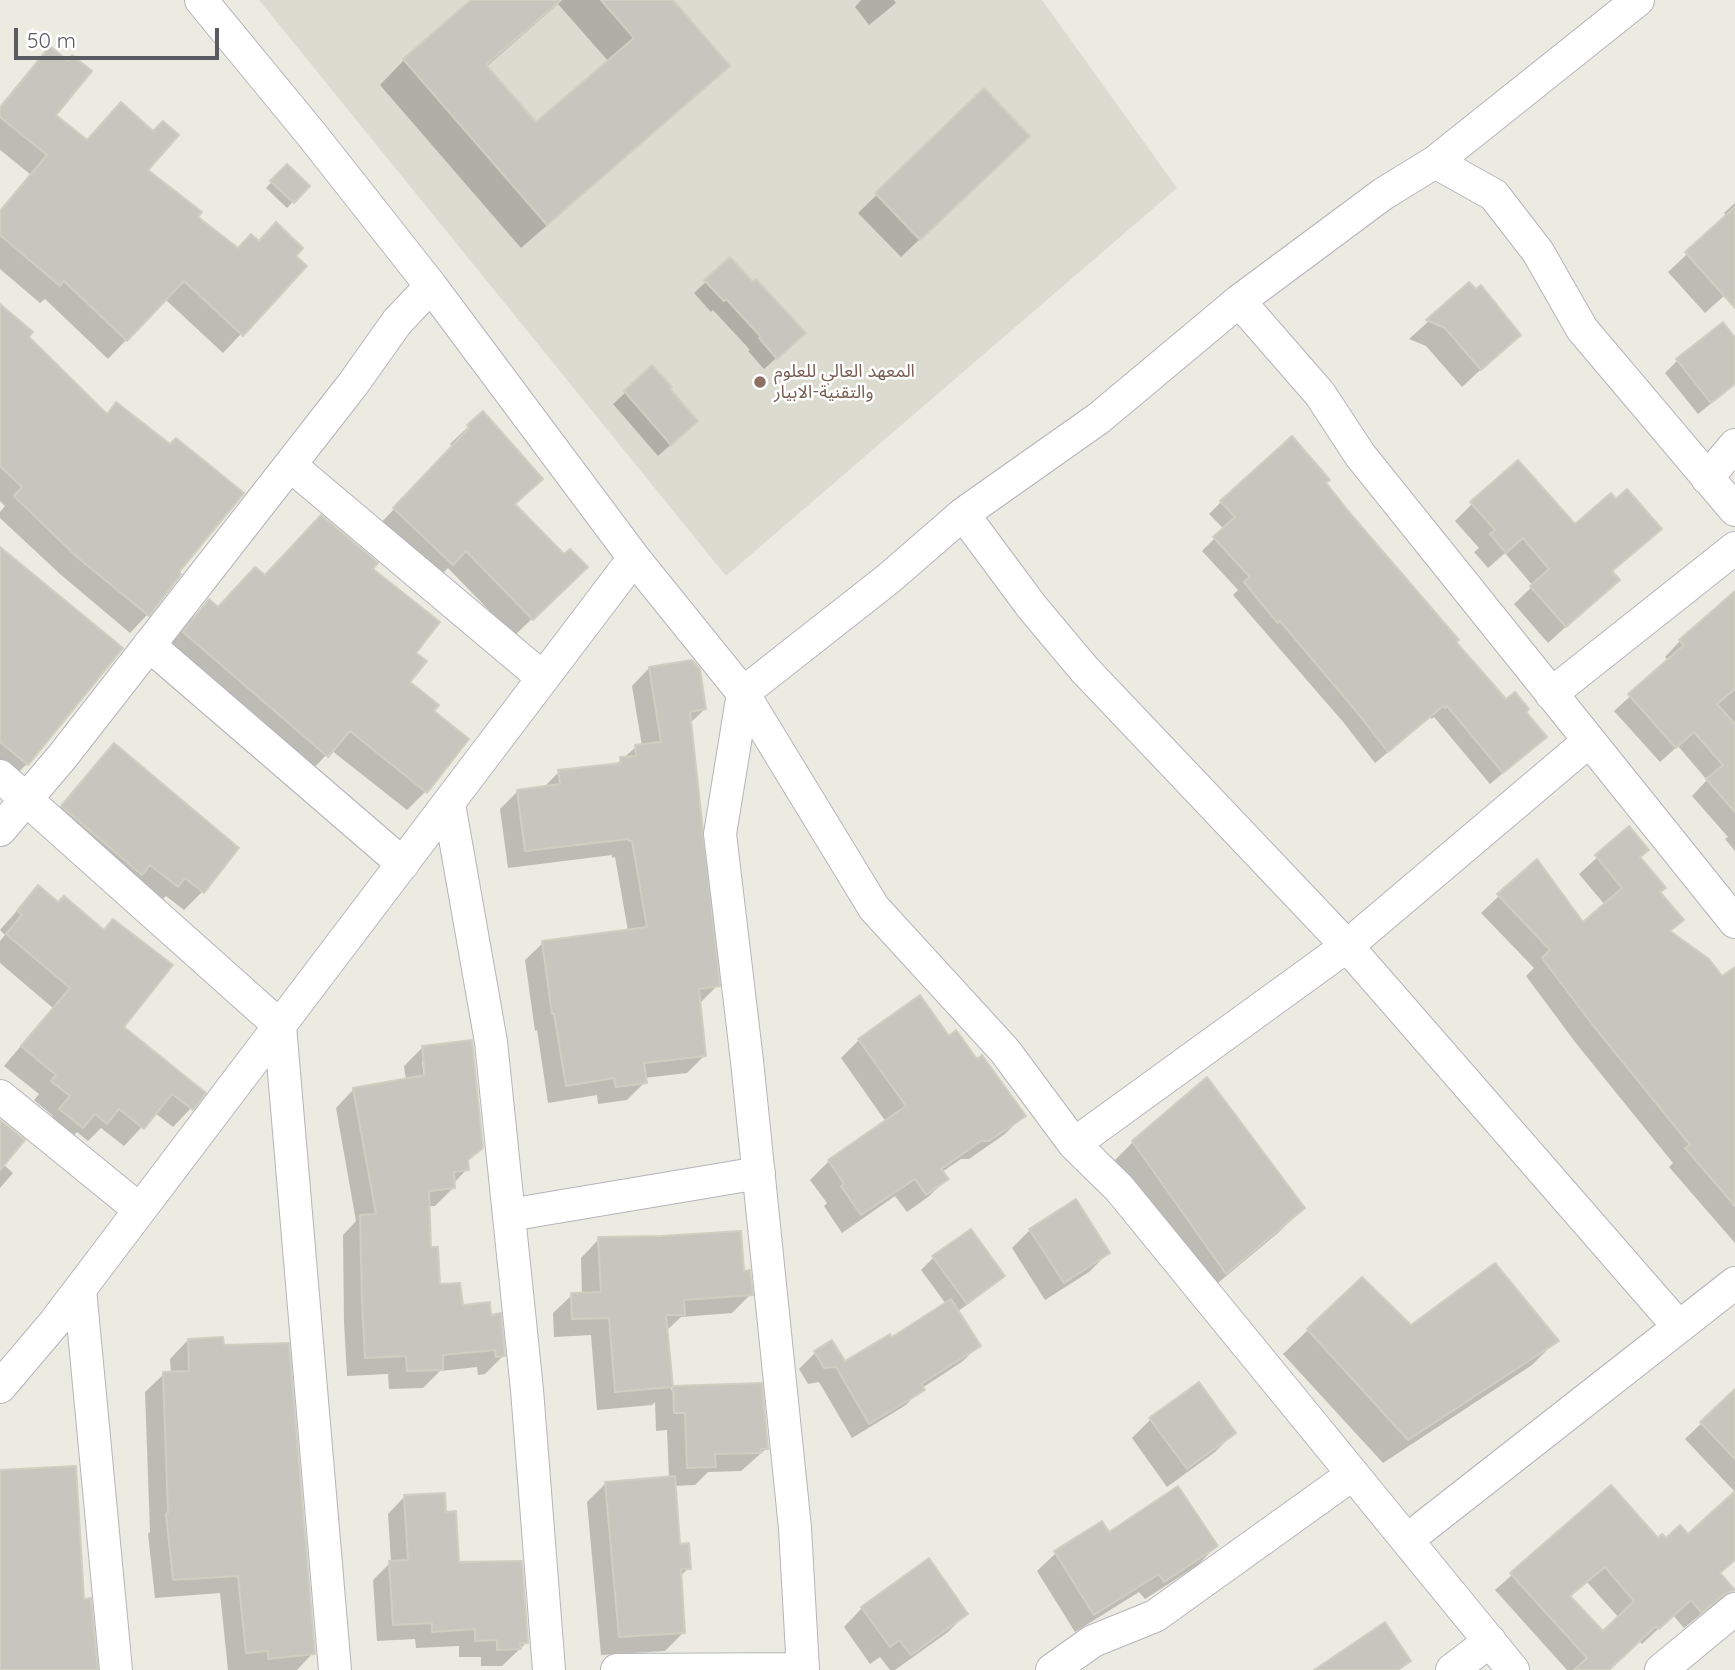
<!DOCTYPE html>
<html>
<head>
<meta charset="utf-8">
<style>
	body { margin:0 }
	#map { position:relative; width:1735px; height:1670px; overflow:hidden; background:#ebebe2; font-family:Quicksand,sans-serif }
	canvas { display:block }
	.scale { position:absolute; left:14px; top:28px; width:205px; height:32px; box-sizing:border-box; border:4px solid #5a5b61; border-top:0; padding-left:9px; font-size:21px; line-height:24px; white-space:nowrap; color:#5a5b61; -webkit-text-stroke:5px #fff; paint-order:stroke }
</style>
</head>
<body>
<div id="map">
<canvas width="1735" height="1670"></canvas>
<div class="scale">50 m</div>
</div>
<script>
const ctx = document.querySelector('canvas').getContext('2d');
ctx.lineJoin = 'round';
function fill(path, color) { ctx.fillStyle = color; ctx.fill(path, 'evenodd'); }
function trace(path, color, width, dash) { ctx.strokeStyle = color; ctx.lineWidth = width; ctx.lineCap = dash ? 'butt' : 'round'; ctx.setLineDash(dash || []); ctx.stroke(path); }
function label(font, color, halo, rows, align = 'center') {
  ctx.font = font + ' Quicksand,"Noto Sans Arabic",sans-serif'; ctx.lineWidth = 5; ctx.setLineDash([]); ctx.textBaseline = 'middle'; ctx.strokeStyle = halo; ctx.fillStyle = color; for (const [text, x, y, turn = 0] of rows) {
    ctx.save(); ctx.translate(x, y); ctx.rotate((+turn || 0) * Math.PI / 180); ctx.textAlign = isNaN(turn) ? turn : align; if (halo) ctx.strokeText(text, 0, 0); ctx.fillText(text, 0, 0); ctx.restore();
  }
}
const education = new Path2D(`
	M259 0H1042L1177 188 726 576Z`);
const shadow = new Path2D(`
	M474 0H671L728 66 703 90 521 248 380 85 404 60ZM558 4 609 62 536 125 486 67Z
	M861 0H894L896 3 869 25 855 7Z
	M50 49 54 115 86 142 146 171 195 217 241 334 223 353 165 299 108 359 45 299 40 303 0 269V210L30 174 0 150V106L32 67Z
	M984 91 1009 154 901 257 858 213Z
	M287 166 308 186 287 208 266 188Z
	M1735 203V286L1705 313 1668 272 1727 217 1724 213Z
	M706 282 792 344 764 369 748 351 750 350 713 310 711 312 694 293Z
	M1469 285 1519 334 1462 387 1426 346 1409 339Z
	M0 307 27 337 106 415 116 405 179 574 147 615 130 633 60 574 0 518V512L5 506 0 501Z
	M1735 340V384L1698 414 1665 373 1677 361Z
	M652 368 667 390 684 433 658 456 613 404Z
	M483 413 514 505 564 557 586 567 514 636 448 568 434 582 377 527 453 447 450 444Z
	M1324 484 1506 702 1524 712 1533 748 1490 784 1434 717 1432 719 1430 717 1375 763 1344 723 1233 595 1238 590 1202 551 1224 529 1209 514 1221 502Z
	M1616 501 1660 529 1611 573 1617 580 1548 643 1514 604 1533 586 1505 553 1488 568 1474 552 1479 548 1455 521 1472 504 1575 527Z
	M0 549 27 764 5 785 0 781Z
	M371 569 408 682 432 711 467 740 425 792 407 810 331 750 308 774 166 651 190 620 209 601 217 608 265 577Z
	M1735 593V851L1725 839 1728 837 1692 796 1707 780 1678 746 1660 762 1614 711 1669 661 1665 657 1680 641Z
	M649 668 705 709 689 724 718 985 700 1003 704 1056 687 1073 644 1078 645 1082 627 1100 598 1104 597 1095 548 1103 537 1030 535 1031 525 960 543 943 628 931 615 857 612 858V855L508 868 500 809 518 791 543 788 559 772 615 765 636 747 642 746 632 686Z
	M114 746 237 848 202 892 184 910 166 896 158 904 44 826Z
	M1629 829 1638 858 1658 892 1669 932 1721 979 1735 969V1243L1669 1167 1673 1163 1575 1042 1526 976 1534 968 1481 913 1499 896 1582 925 1605 905 1579 874Z
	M38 887 122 1027 191 1108 173 1127 155 1113 124 1146 101 1128 88 1141 77 1132 63 1146 42 1129 53 1116 34 1100 39 1094 4 1066 53 1008 0 963V941L5 935 0 930Z
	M948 1038 976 1061 1023 1116 1005 1134 969 1159H961L942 1172 947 1179 928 1197 907 1212 895 1196 842 1233 824 1206 827 1203 810 1180 829 1161 886 1122 841 1058 859 1040Z
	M423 1047 482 1147 467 1162V1169L453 1184 454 1187 435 1206H428L430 1249 438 1286 461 1307 490 1317 503 1356 485 1374 478 1375 477 1367 440 1371 423 1388 389 1389 388 1374 347 1376 344 1322 343 1235 356 1221 336 1108 354 1089 406 1080 404 1066ZM422 1061H426L425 1084Z
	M0 1122 3 1164 13 1173 0 1188Z
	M1133 1142 1303 1208 1278 1233 1201 1297 1108 1167Z
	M1030 1230 1108 1253 1089 1272 1045 1300 1012 1248Z
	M599 1239 742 1273 751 1294 732 1313 681 1317 666 1331 671 1390 674 1388 767 1448 741 1471 708 1472 695 1485 674 1486 679 1546 689 1568 679 1577 683 1633 665 1651 601 1655 587 1502 606 1483 669 1478 667 1430 656 1431 655 1402 652 1405 597 1410 591 1335 554 1337 553 1313 572 1295 582 1294 581 1258Z
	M933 1258 1002 1276 990 1288 957 1312 979 1345 963 1361 922 1388 906 1405 852 1438 819 1382 808 1384 799 1369 815 1353 844 1364 892 1339 946 1304 921 1270Z
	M1411 1327 1556 1341 1532 1365 1383 1463 1283 1354 1308 1330Z
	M188 1340 313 1653 297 1670H228L220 1593 155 1598 148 1534 150 1532 145 1392 164 1374 171 1373 170 1359Z
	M1198 1384 1234 1433 1215 1452 1167 1487 1132 1438 1150 1420Z
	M1735 1391V1492L1685 1439Z
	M1611 1488 1657 1540 1688 1536 1735 1493V1559L1719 1574 1733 1589 1715 1607 1705 1611 1684 1628 1673 1615 1642 1644 1639 1641 1607 1670H1567L1495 1590ZM1587 1582 1619 1618 1602 1633 1569 1597Z
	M405 1496 444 1513 457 1564 527 1642 502 1666H481V1657H459V1646L416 1648 415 1639 377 1641 373 1580 391 1562 388 1514Z
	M1109 1534 1216 1546 1198 1565 1145 1599 1139 1592 1075 1632 1037 1571 1056 1553Z
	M862 1608 966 1614 948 1632 895 1670H890L880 1657 870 1664 844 1627Z`);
const building = new Path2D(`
	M471 0H561L486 65 536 122 634 38 601 0H673L730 66 547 225 403 59Z
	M50 46 68 61 72 55 92 71 56 115 87 140 121 102 153 131 163 121 179 135 148 170 202 212 198 217 238 248 251 234 259 241 276 222 303 248 296 256 307 266 243 336 184 281 127 341 64 281 60 286 0 235V211L47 155 0 117V108Z
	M984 88 1030 136 920 240 875 193Z
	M287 164 310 186 294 203 270 181Z
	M1735 207V308L1685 252Z
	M730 257 753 282 756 279 806 333 777 359 759 338 761 337 726 299 724 301 704 280Z
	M1469 282 1476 289 1481 285 1521 335 1481 370 1445 328 1426 320Z
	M0 304 33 332 29 337 107 414 116 402 170 444 176 438 244 493 179 572 181 574 149 616 77 557 14 496 22 487 0 466Z
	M1723 322 1735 338V384L1711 403 1676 359Z
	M652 365 672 387 670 389 698 421 671 445 624 391Z
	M483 411 543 479 515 504 564 554 570 549 588 567 533 620 466 551 453 565 393 508 469 428 467 425Z
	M1292 436 1330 480 1326 483 1354 518 1459 640 1456 642 1506 699 1515 692 1529 709 1526 712 1547 737 1503 773 1447 706 1445 708 1443 706 1388 752 1356 711 1280 621 1278 623 1261 603 1244 582 1250 577 1213 537 1235 517 1220 501Z
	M1518 460 1575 524 1611 493 1616 499 1627 489 1662 529 1612 571 1620 580 1566 627 1530 586 1549 569 1523 538 1506 553 1490 534 1495 530 1470 502Z
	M321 515 378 563 373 569 440 622 416 653 427 661 410 682 439 705 434 711 469 739 427 793 350 731 328 757 183 632 209 599 218 607 255 567 265 575Z
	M0 547 123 648 28 765 0 742Z
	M1735 591V689L1717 704 1735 724V812L1706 779 1723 765 1694 732 1676 748 1628 694 1684 645 1679 640Z
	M692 660 700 669 706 709 690 712 720 986 699 989 706 1056 644 1063 647 1083 616 1087 614 1078 566 1086 554 1014H552L542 941 647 927 632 841H629V839L525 851 517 790 560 784 558 770 621 763 620 757 636 756 635 745 661 742 649 667Z
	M114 743 239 848 204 893 185 878 178 887 150 865 142 875 61 806Z
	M1629 826 1649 850 1640 857 1666 888 1660 892 1684 920 1670 931 1709 959 1722 976 1735 967V1206L1685 1148 1690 1145 1592 1024 1542 958 1550 950 1497 894 1537 859 1583 922 1622 888 1595 855Z
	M38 885 58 902 64 896 104 930 113 919 173 965 124 1027 206 1093 193 1110 172 1094 144 1129 119 1109 107 1124 95 1114 83 1128 59 1109 70 1096 51 1081 56 1075 21 1046 70 988 6 934 22 915 17 911Z
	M920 995 949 1036 956 1030 977 1059 982 1055 1026 1116 989 1141H981L941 1169 949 1179 926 1195 915 1179 861 1215 841 1186 844 1184 828 1160 906 1106 858 1039Z
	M472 1040 483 1148 468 1160 469 1170 454 1172 455 1188 429 1191 431 1247H438L440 1284 460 1283 463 1305 490 1302 491 1315 501 1313 505 1356 496 1357 495 1350 443 1355V1370L407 1371 406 1356 365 1358 362 1302 360 1215 376 1214 353 1088 425 1075 422 1046Z
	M1207 1077 1305 1208 1226 1274 1132 1141Z
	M0 1120 25 1140 0 1170Z
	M1076 1199 1110 1253 1064 1283 1029 1229Z
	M971 1229 1005 1276 967 1304 932 1256Z
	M741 1231 744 1271 750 1270 753 1295 684 1300 685 1315H666L673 1387 615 1392 609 1318 572 1319 571 1293 601 1292 598 1237 662 1236Z
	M1495 1263 1559 1341 1408 1440 1307 1329 1362 1277 1411 1325Z
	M951 1299 981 1346 921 1384 925 1390 869 1424 836 1367 824 1368 814 1351 832 1340 845 1361 890 1334 892 1337Z
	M223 1337 224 1345 289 1343 315 1654 268 1659V1651L246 1653 238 1576 173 1580 166 1514 168 1513 163 1372 189 1371 188 1339Z
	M1199 1382 1236 1433 1187 1469 1149 1418Z
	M762 1383 768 1449H761V1453L715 1454 716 1467 687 1468 685 1413H674L673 1386Z
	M1735 1389V1459L1700 1422Z
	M76 1466 84 1599 91 1598 98 1670H0V1470Z
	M675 1476 680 1544 689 1543 691 1569H681L685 1633 619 1637 605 1482Z
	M1611 1485 1658 1538 1662 1534 1666 1538 1680 1525 1688 1534 1735 1491V1560L1720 1573 1735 1590 1723 1595 1702 1613 1691 1600 1659 1629 1656 1626 1609 1670H1574L1587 1658 1510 1573ZM1605 1567 1634 1601 1603 1631 1570 1596Z
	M1178 1486 1218 1546 1164 1582 1159 1574 1094 1615 1054 1551 1102 1521 1109 1532Z
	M445 1493 446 1512 456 1511 459 1562 522 1561 528 1643H520L521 1649 497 1650V1640L475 1641V1629L432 1632V1623L393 1625 389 1561 408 1560 404 1495Z
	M929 1558 968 1614 911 1655 899 1640 890 1647 861 1607Z
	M1385 1622 1411 1661 1398 1670H1314Z`);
const street = new Path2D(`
	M1435 162 1638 0
	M431 286 634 558 743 693 874 908 1005 1051 1074 1144 1119 1188 1513 1670
	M1239 301 1320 394 1360 455 1735 922
	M290 465 543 678
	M1707 478 1735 445
	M963 514 1032 607 1084 669 1347 946 1679 1327
	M149 645 403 864
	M1551 694 1735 548
	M0 776 280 1026 335 1670
	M449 804 491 1042 527 1390 549 1670
	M0 830 62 757 353 384 397 322 431 286 312 135 201 0
	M0 1096 140 1210
	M1074 1144 1347 946 1589 741
	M509 1215 759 1173
	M80 1289 116 1670
	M0 1387 55 1322 634 558
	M1407 1540 1735 1283
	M617 1670 803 1669
	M803 1670 795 1528 747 1061 720 834 743 693 888 579 963 514 1099 418 1239 301 1383 194 1435 162 1494 195 1538 252 1582 329 1735 510
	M1052 1670 1093 1641 1155 1616 1353 1474
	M1452 1670 1490 1641
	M1661 1670 1735 1609`);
const markers = [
	[760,382,7,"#8d6e63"]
];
const educationNames = [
	["المعهد العالي للعلوم",774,372],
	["والتقنية-الابيار",774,393]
];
fill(education, '#dbdbd0');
fill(shadow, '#0003');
fill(building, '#c7c6be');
trace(building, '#cfcec1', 2);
trace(street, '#b4b5bb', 34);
trace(street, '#fff', 32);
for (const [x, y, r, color] of markers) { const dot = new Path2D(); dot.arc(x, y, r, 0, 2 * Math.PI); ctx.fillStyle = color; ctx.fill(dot); trace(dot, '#fff', 2.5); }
label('18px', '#785e54', '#fff', educationNames, 'left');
</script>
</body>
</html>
